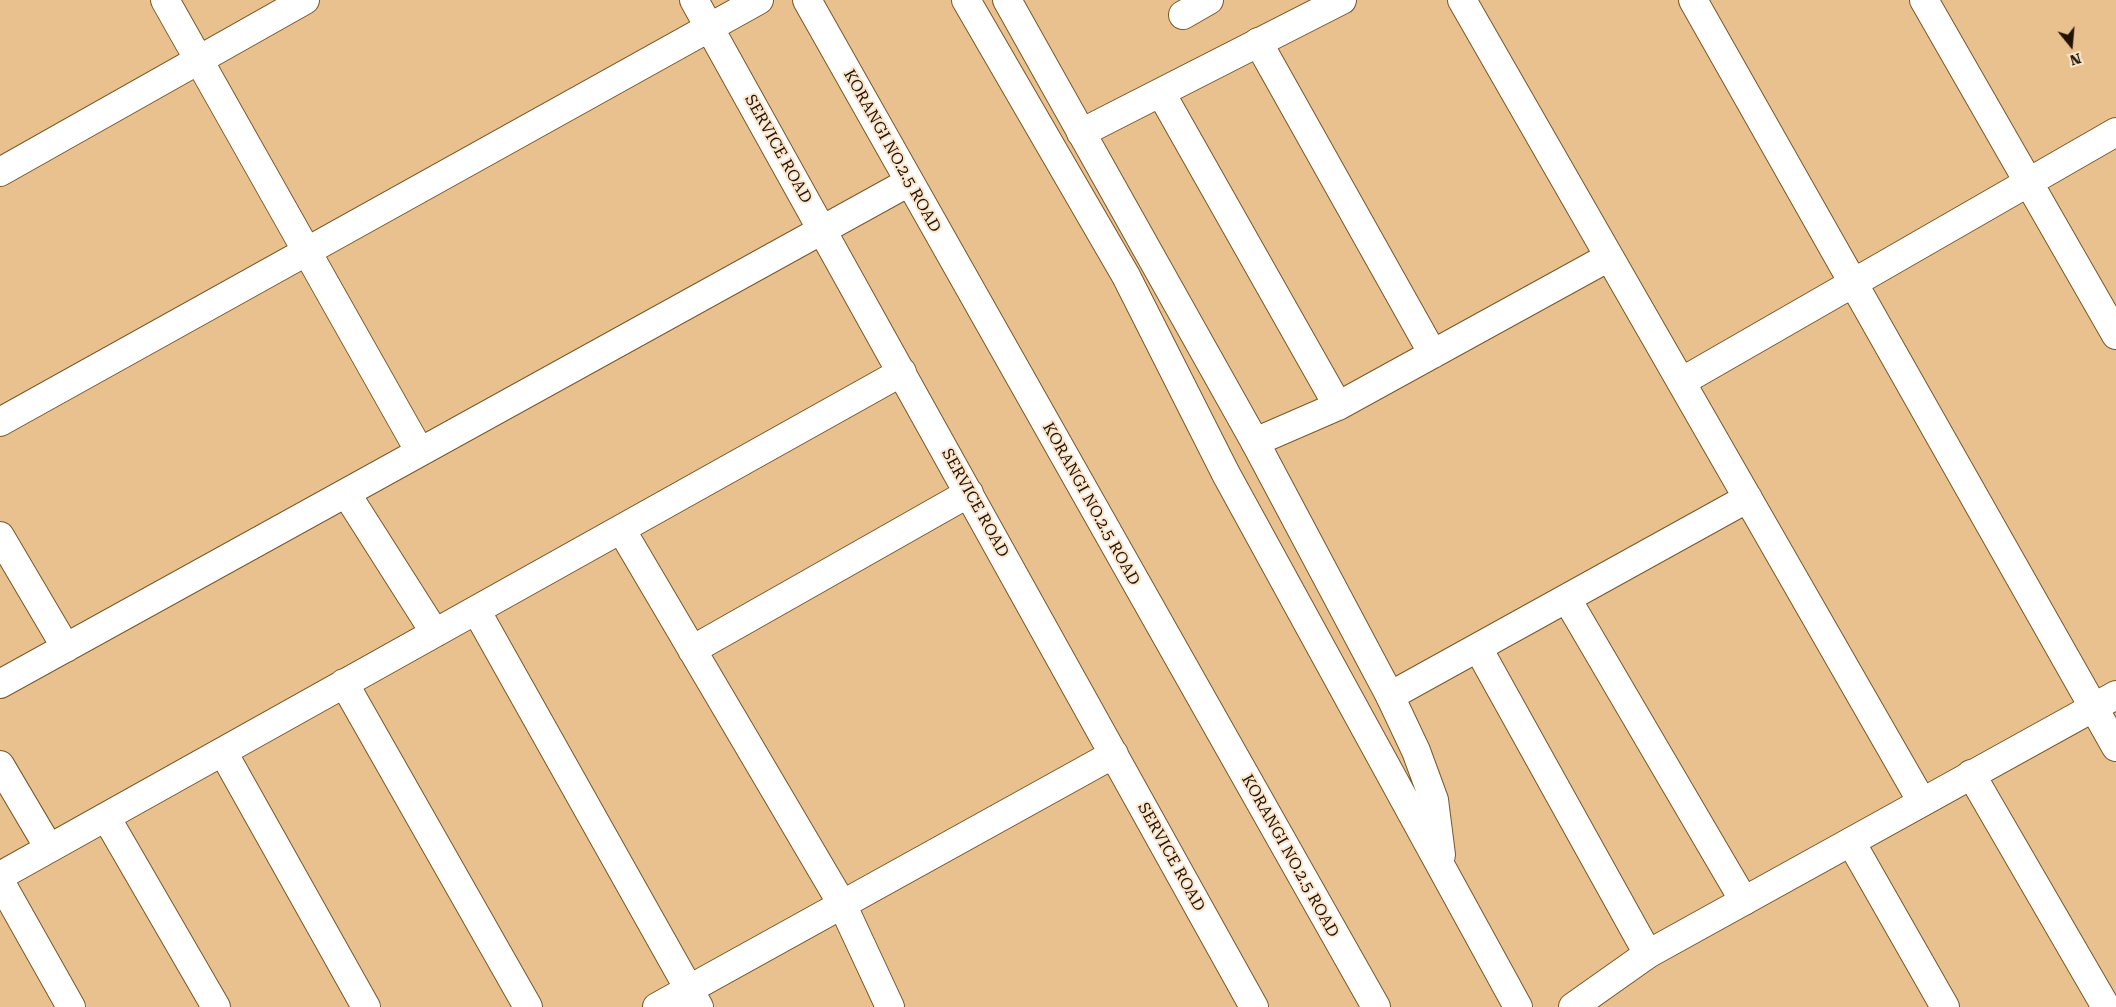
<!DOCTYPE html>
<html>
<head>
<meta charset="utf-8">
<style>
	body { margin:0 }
	#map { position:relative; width:2116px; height:1007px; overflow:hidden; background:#e9c18f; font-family:"Roboto Serif",serif }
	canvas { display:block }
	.north { position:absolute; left:2046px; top:20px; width:50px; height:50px; -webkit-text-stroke:4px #fbe6cd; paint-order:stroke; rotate:163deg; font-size:14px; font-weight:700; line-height:20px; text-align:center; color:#221302 }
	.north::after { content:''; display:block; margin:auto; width:18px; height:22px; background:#221302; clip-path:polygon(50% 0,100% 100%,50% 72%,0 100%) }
</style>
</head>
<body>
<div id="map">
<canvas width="2116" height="1007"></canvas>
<div class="north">N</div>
</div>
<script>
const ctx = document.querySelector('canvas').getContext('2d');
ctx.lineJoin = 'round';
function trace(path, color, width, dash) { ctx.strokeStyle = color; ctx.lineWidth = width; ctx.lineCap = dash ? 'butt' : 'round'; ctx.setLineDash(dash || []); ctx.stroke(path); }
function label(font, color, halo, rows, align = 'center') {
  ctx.font = font + ' "Roboto Serif",serif'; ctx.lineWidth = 4; ctx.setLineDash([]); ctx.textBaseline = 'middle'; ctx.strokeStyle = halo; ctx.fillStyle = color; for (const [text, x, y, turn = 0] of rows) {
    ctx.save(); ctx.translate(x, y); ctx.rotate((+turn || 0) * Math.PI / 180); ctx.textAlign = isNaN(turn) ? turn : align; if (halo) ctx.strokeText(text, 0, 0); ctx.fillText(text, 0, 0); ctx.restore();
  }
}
const minor = new Path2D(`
	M165 0 420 452
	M694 0 1254 1007
	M1462 0 1922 802
	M1693 0 2116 747
	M1924 0 2116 335
	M1183 15 1209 0
	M1258 42 1433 354
	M1161 93 1338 406
	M0 172 305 0
	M1681 382 2116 132
	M0 422 759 0
	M1255 442 1338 406 1609 257
	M346 493 435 633
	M621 529 842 904 890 1007
	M0 536 66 648
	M1567 599 1744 901
	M476 610 699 1007
	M1478 648 1648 954
	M692 650 969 493
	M344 683 528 1007
	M0 684 909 182
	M1390 696 1748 498
	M223 752 366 1007
	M0 765 49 848
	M1971 774 2106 1007
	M106 817 216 1007
	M1851 842 1945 1007
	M0 876 902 372
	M0 881 71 1007
	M657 1007 1114 754`);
const tertiary = new Path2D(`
	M1081 133 1342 0
	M1573 1007 1648 954 2116 695`);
const secondary = new Path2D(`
	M807 0 1376 1007
	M966 0 1126 276 1226 474 1518 1007
	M1007 0 1255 442 1390 696 1416 751 1434 800 1441 855`);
const streetNames = [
	["SERVICE ROAD",778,149,61],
	["KORANGI NO.2.5 ROAD",892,151,61],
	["SERVICE ROAD",975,503,61],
	["KORANGI NO.2.5 ROAD",1091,504,61],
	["KORANGI NO.2.5 ROAD",1290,856,61],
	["SERVICE ROAD",1171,857,61]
];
trace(minor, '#7b5727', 30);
trace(tertiary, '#7b5727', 30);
trace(secondary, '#7b5727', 30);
trace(minor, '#fff', 28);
trace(tertiary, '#fff', 28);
trace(secondary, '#fff', 28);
label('16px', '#221302', '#fbe6cd', streetNames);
</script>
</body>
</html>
